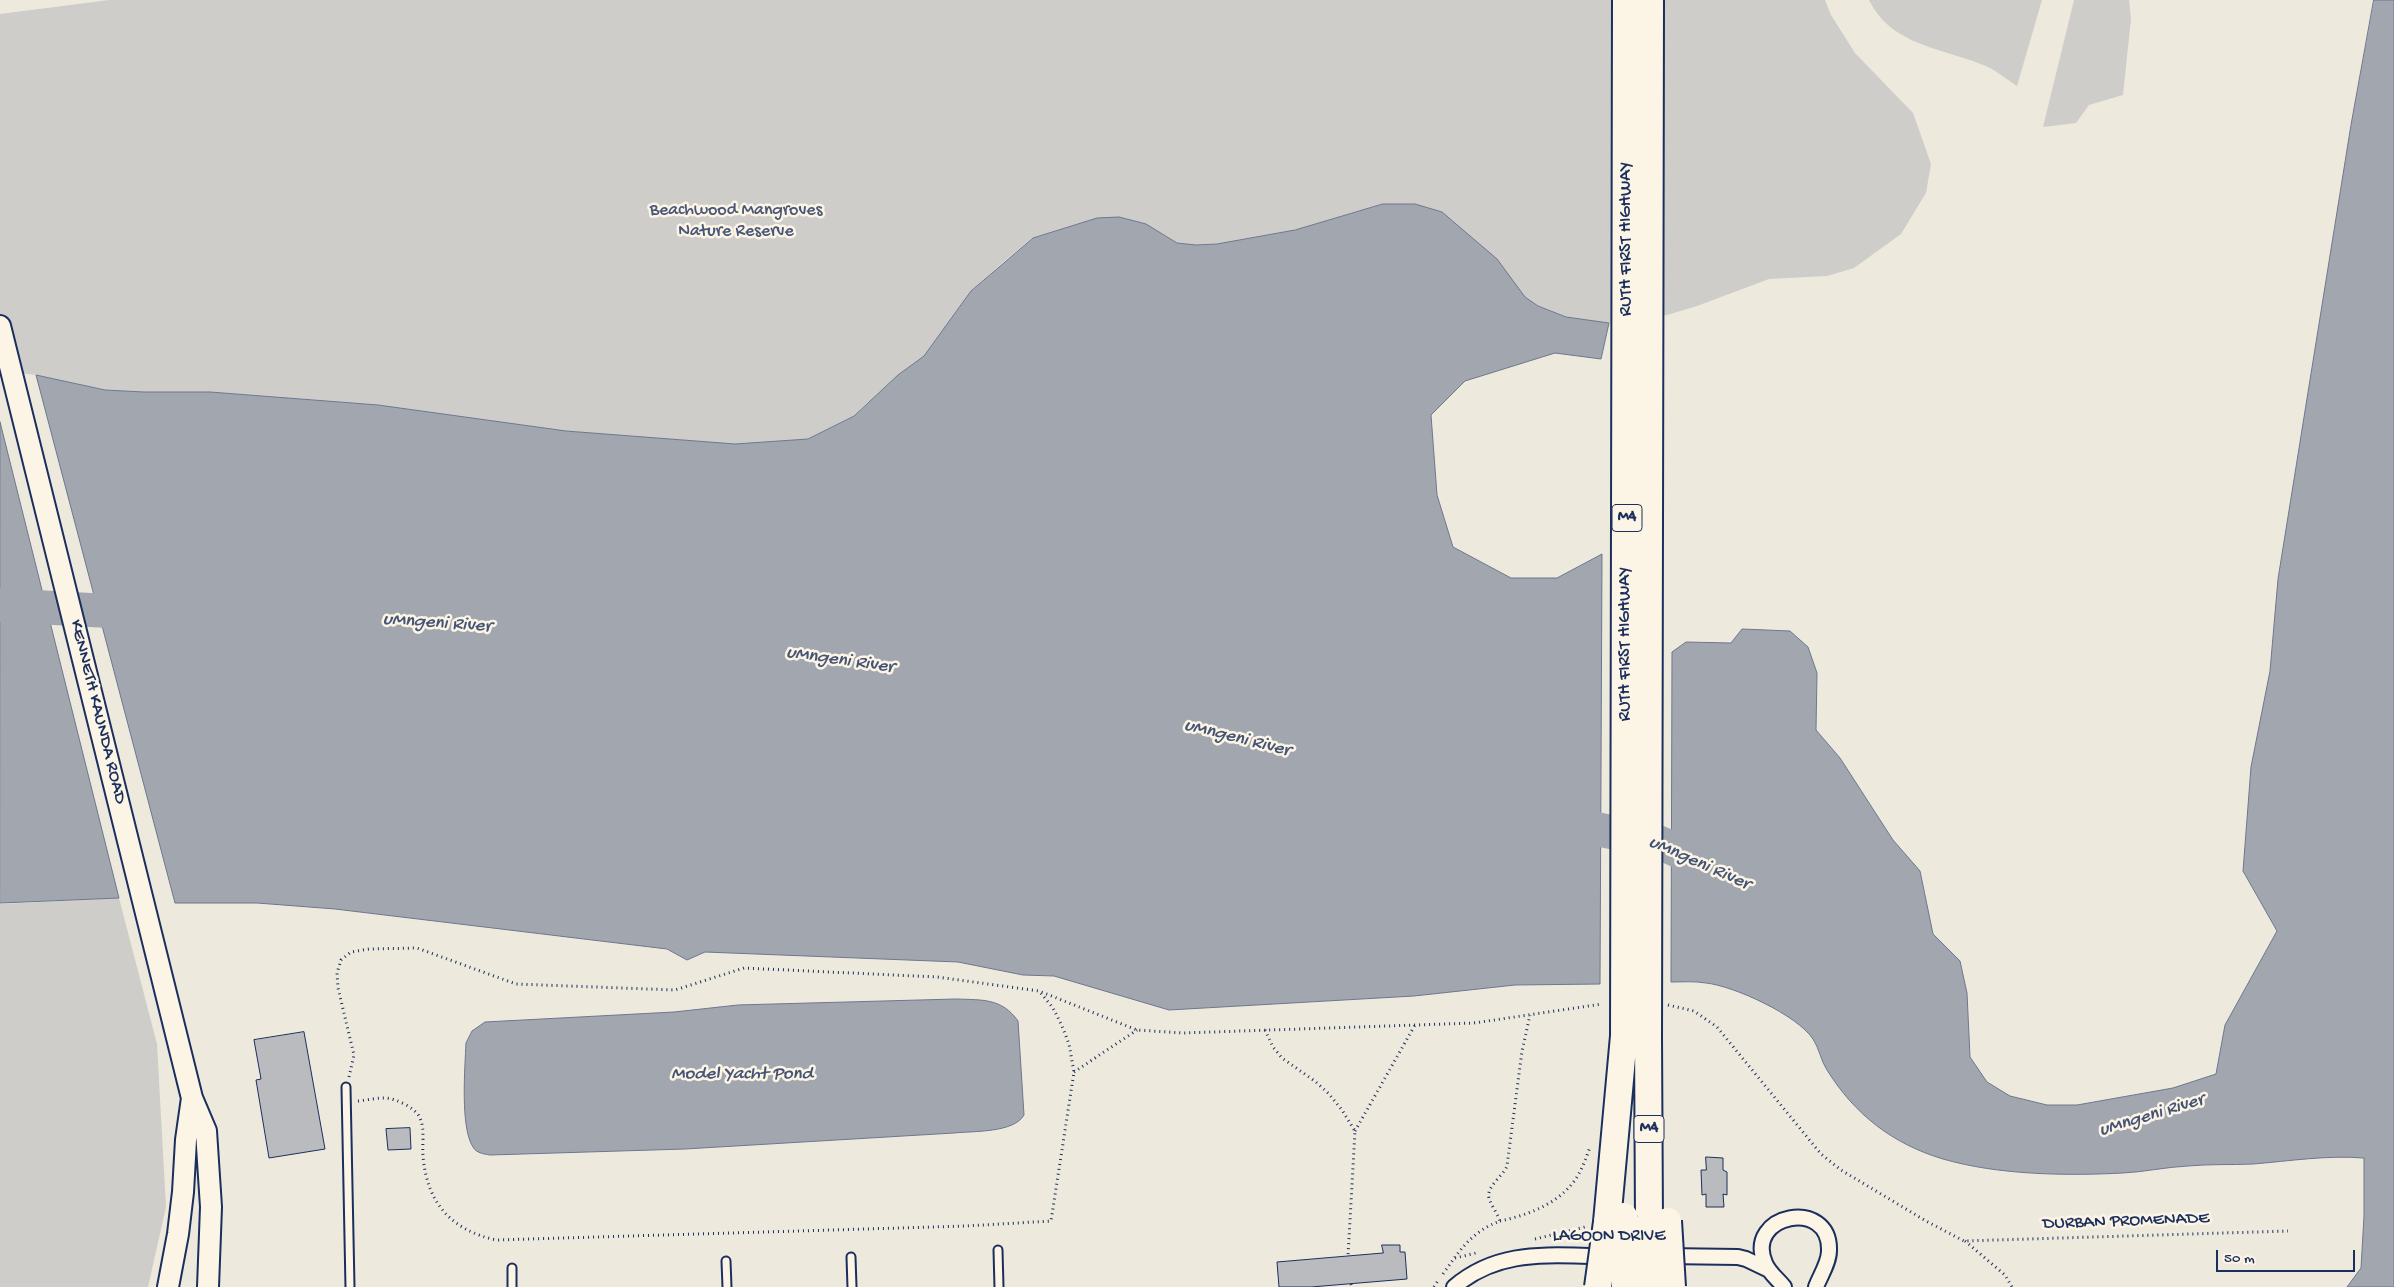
<!DOCTYPE html>
<html>
<head>
<meta charset="utf-8">
<style>
	body { margin:0 }
	#map { position:relative; width:2394px; height:1287px; overflow:hidden; background:#eee9dd; font-family:"Gochi Hand",sans-serif }
	canvas { display:block }
	.scale { position:absolute; left:2216px; top:1250px; width:139px; height:22px; box-sizing:border-box; border:2px solid #1b2f5e; border-top:0; padding-left:6px; font-size:15px; line-height:18px; white-space:nowrap; color:#1b2f5e; -webkit-text-stroke:4px #fcf5e5; paint-order:stroke }
</style>
</head>
<body>
<div id="map">
<canvas width="2394" height="1287"></canvas>
<div class="scale">50 m</div>
</div>
<script>
const ctx = document.querySelector('canvas').getContext('2d');
ctx.lineJoin = 'round';
function fill(path, color) { ctx.fillStyle = color; ctx.fill(path, 'evenodd'); }
function trace(path, color, width, dash) { ctx.strokeStyle = color; ctx.lineWidth = width; ctx.lineCap = dash ? 'butt' : 'round'; ctx.setLineDash(dash || []); ctx.stroke(path); }
function label(font, color, halo, rows, align = 'center') {
  ctx.font = font + ' "Gochi Hand",sans-serif'; ctx.lineWidth = 5; ctx.setLineDash([]); ctx.textBaseline = 'middle'; ctx.strokeStyle = halo; ctx.fillStyle = color; for (const [text, x, y, turn = 0] of rows) {
    ctx.save(); ctx.translate(x, y); ctx.rotate((+turn || 0) * Math.PI / 180); ctx.textAlign = isNaN(turn) ? turn : align; if (halo) ctx.strokeText(text, 0, 0); ctx.fillText(text, 0, 0); ctx.restore();
  }
}
const green = new Path2D(`
	M109 0H1825L1831 15 1855 53 1913 113 1931 164 1926 193 1901 234 1854 268 1827 276 1769 279 1697 306 1667 315 1609 323 1566 317 1538 306 1525 297 1442 212 1415 204H1383L1295 230 1217 244 1196 245 1177 243 1164 235 1097 218 1032 238 1002 263 971 291 924 356 898 375 853 416 808 439 735 444 566 431 378 405 210 392H144L105 390 36 375 0 371V14Z
	M1869 0H2042L2017 86C2008 80 1998 72 1988 67 1945 48 1892 47 1869 0Z
	M2074 0H2129L2131 19 2123 95 2089 105 2076 123 2043 127Z
	M119 898 157 1044 166 1207 148 1287H0V904Z`);
const water = new Path2D(`
	M2374 0H2394V1287H2347L2361 1268 2364 1216V1158C2327 1155 2290 1161 2253 1164 2231 1165 2209 1164 2188 1166 2166 1167 2144 1172 2123 1173 2066 1176 1998 1175 1943 1159 1893 1144 1855 1115 1827 1070 1821 1061 1819 1048 1813 1039 1797 1015 1734 986 1706 983 1695 981 1682 982 1671 982L1672 652 1686 642 1731 643 1742 629 1790 631 1808 647 1817 673 1816 730 1840 758 1893 840 1920 871 1933 934 1960 961 1967 993 1970 1057 1987 1082 2010 1096 2047 1105H2077L2173 1088 2216 1074 2225 1025 2277 931 2243 871 2251 767 2270 671 2278 579 2351 125Z
	M1383 204H1415L1442 212 1497 259 1525 297 1538 306 1566 317 1609 323 1601 359 1555 353 1465 381 1431 415 1437 495 1453 547 1511 578H1557L1602 554 1600 984 1515 985 1414 996 1169 1010 1054 976 1023 975 958 962 705 952 687 960 667 949 335 909 257 903H175L36 375 105 390 144 392H210L378 405 566 431 735 444 808 439 854 416 898 375 924 356 971 291 1033 238 1097 218 1119 217 1146 224 1177 243 1196 245 1217 244 1295 230Z
	M0 422 119 898 0 903Z
	M957 999C982 1000 1002 998 1018 1021L1024 1115C1014 1133 973 1131 954 1133L685 1149 490 1155C484 1154 476 1153 473 1147 460 1127 465 1067 466 1043L472 1031 485 1022 674 1012 738 1005Z`);
const river = new Path2D(`
	M0 605 144 613
	M1555 820 1658 842 1714 867`);
const building = new Path2D(`
	M304 1032 325 1149 269 1158 256 1080 261 1079 254 1040Z
	M410 1128 411 1149 388 1150 386 1129Z
	M1706 1157 1723 1158V1170L1727 1172V1195L1723 1194 1724 1207H1706V1194L1702 1195 1701 1170H1706Z
	M1382 1245H1400V1252H1405L1407 1279 1311 1287H1279L1277 1262 1383 1253Z`);
const path = new Path2D(`
	M1668 1005 1694 1011 1717 1027 1821 1154 1841 1170 1926 1221 1964 1241 2288 1231
	M1265 1030 1273 1047 1282 1058 1316 1082 1329 1094 1342 1110 1355 1131 1348 1256
	M1074 1072 1137 1030
	M349 1077 354 1055 338 988 337 973 341 960 351 952 369 949 417 948 516 984 675 990 744 968 937 977 1039 991 1137 1030 1183 1033 1474 1023 1602 1004
	M358 1101C367 1100 376 1098 385 1098 395 1098 416 1108 420 1118 425 1129 422 1144 423 1156 427 1203 451 1230 496 1240L966 1226 1051 1221 1074 1072 1069 1044 1062 1026 1053 1008 1040 992
	M1355 1131 1415 1025
	M1500 1221C1528 1215 1558 1204 1575 1180 1582 1170 1586 1158 1590 1147
	M1535 1239 1585 1227
	M1965 1241 2005 1275 2012 1287
	M1455 1258 1476 1253
	M1443 1274C1460 1250 1471 1232 1500 1221 1497 1213 1491 1205 1489 1198 1486 1187 1503 1176 1507 1166L1522 1051 1530 1015
	M1351 1284 1352 1287
	M1434 1287 1439 1279`);
const lane = new Path2D(`
	M346 1087 350 1287
	M998 1250 999 1287
	M851 1257 852 1287
	M726 1261 727 1287
	M512 1268V1287`);
const street = new Path2D(`
	M1665 1256 1738 1257 1746 1259 1769 1270
	M1454 1287C1500 1248 1550 1256 1606 1256
	M1784 1287C1778 1279 1769 1273 1765 1263 1744 1214 1831 1197 1829 1251 1829 1263 1820 1276 1816 1287`);
const secondary = new Path2D(`
	M0 326 192 1098 206 1131 211 1207 208 1287
	M168 1287 178 1234 183 1192 186 1140 192 1098`);
const highway = new Path2D(`
	M1648 1036 1649 1222
	M1607 1222 1624 1036`);
const highwayBridge = new Path2D(`
	M1624 1036 1626 0
	M1648 1036 1650 0
	M1624 1216 1625 1287
	M1668 1221 1672 1287
	M1649 1222V1287
	M1598 1287 1607 1222`);
const shields = [
	[1627,518,30],
	[1649,1129,30]
];
const shieldNames = [
	["M4",1627,518],
	["M4",1649,1129]
];
const parkNames = [
	["Beachwood Mangroves",736,211],
	["Nature Reserve",736,232]
];
const streetNames = [
	["RUTH FIRST HIGHWAY",1627,239,-90],
	["RUTH FIRST HIGHWAY",1626,644,-90],
	["KENNETH KAUNDA ROAD",97,712,76],
	["DURBAN PROMENADE",2126,1222,-2],
	["LAGOON DRIVE",1609,1237]
];
const waterNames = [
	["uMngeni River",437,624,4],
	["uMngeni River",840,661,8],
	["uMngeni River",1237,739,14],
	["uMngeni River",1699,864,24],
	["Model Yacht Pond",742,1075],
	["uMngeni River",2152,1116,-17]
];
fill(green, '#cfcdca');
fill(water, '#a2a7af');
trace(water, '#6c778f', 1);
trace(river, '#a2a7af', 34);
fill(building, '#babbbe');
trace(building, '#1b2f5e', 1);
trace(lane, '#1b2f5e', 11);
trace(street, '#1b2f5e', 18);
trace(secondary, '#1b2f5e', 24);
trace(highway, '#1b2f5e', 30);
trace(path, '#1b2f5e', 3, [1, 4]);
trace(lane, '#fcf5e5', 7);
trace(street, '#fcf5e5', 14);
trace(secondary, '#fcf5e5', 20);
trace(highway, '#fcf5e5', 26);
trace(highwayBridge, '#1b2f5e', 30, []);
trace(highwayBridge, '#fcf5e5', 26);
for (const [x, y, w] of shields) { const box = new Path2D(); box.roundRect(x - w / 2, y - 13.5, w, 27, 4); ctx.fillStyle = '#fcf5e5'; ctx.fill(box); trace(box, '#1b2f5e', 1); }
label('bold 16px', '#1b2f5e', null, shieldNames);
label('18px', '#485679', '#fcf5e5', parkNames);
label('18px', '#1b2f5e', '#fcf5e5', streetNames);
label('italic 19px', '#445376', '#fcf5e5', waterNames);
</script>
</body>
</html>
